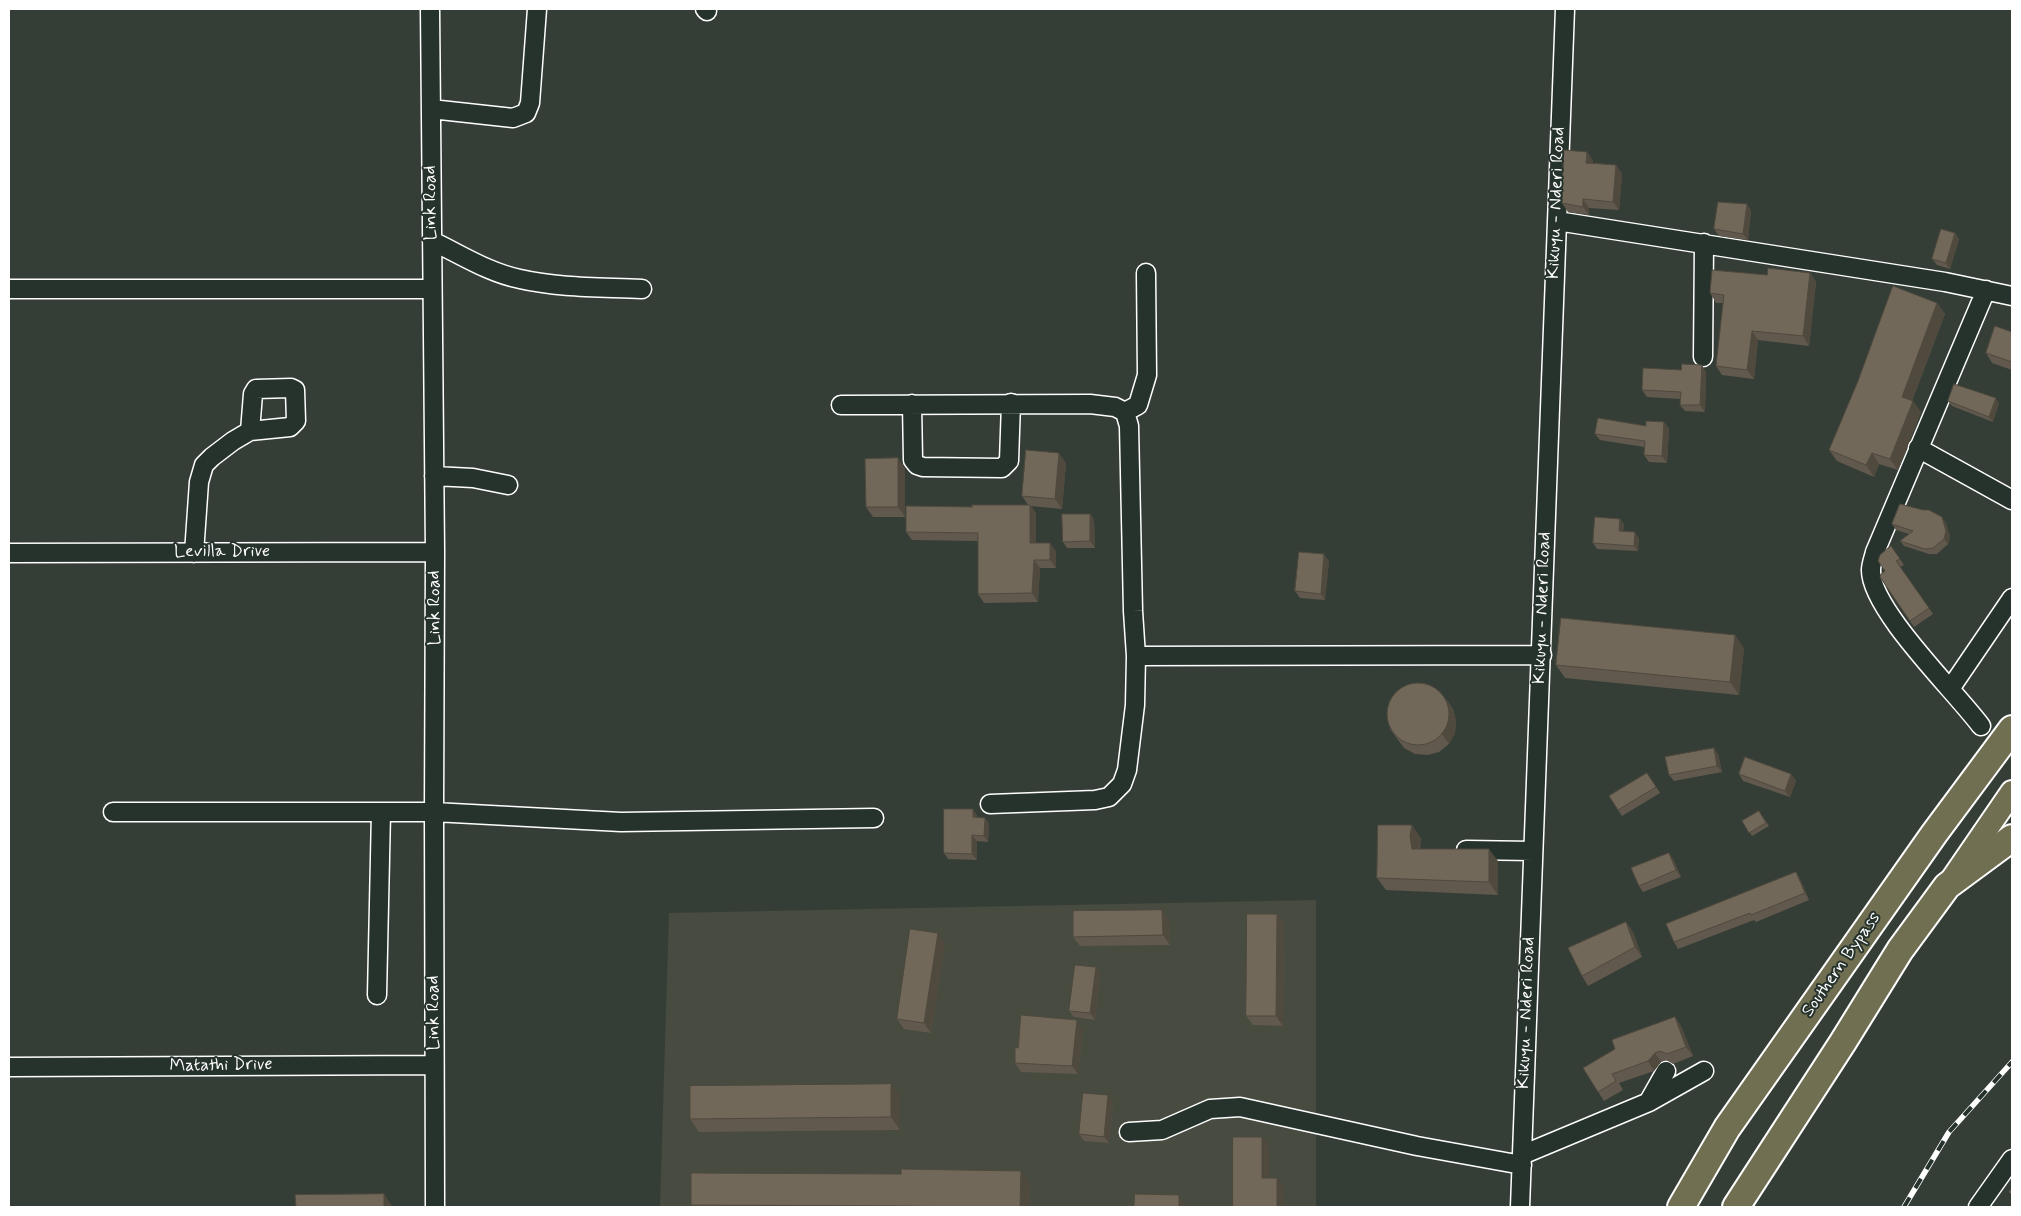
<!DOCTYPE html>
<html>
<head>
<meta charset="utf-8">
<style>
	body { margin:0 }
	#map { position:relative; width:2021px; height:1216px; overflow:hidden; background:#353e36; font-family:Mynerve,sans-serif }
	canvas { display:block }
	.frame { position:absolute; inset:0; border:10px solid #fff; pointer-events:none }
</style>
</head>
<body>
<div id="map">
<canvas width="2021" height="1216"></canvas>
<div class="frame"></div>
</div>
<script>
const ctx = document.querySelector('canvas').getContext('2d');
ctx.lineJoin = 'round';
function fill(path, color) { ctx.fillStyle = color; ctx.fill(path, 'evenodd'); }
function trace(path, color, width, dash) { ctx.strokeStyle = color; ctx.lineWidth = width; ctx.lineCap = dash ? 'butt' : 'round'; ctx.setLineDash(dash || []); ctx.stroke(path); }
function label(font, color, halo, rows, align = 'center') {
  ctx.font = font + ' Mynerve,sans-serif'; ctx.lineWidth = 4; ctx.setLineDash([]); ctx.textBaseline = 'middle'; ctx.strokeStyle = halo; ctx.fillStyle = color; for (const [text, x, y, turn = 0] of rows) {
    ctx.save(); ctx.translate(x, y); ctx.rotate((+turn || 0) * Math.PI / 180); ctx.textAlign = isNaN(turn) ? turn : align; if (halo) ctx.strokeText(text, 0, 0); ctx.fillText(text, 0, 0); ctx.restore();
  }
}
const built = new Path2D(`
	M1316 900V1207H660L669 913Z`);
const minor = new Path2D(`
	M430 9 435 552 434 812 435 1207
	M705 9 707 11
	M431 109 513 118 526 113 530 103 537 9
	M1557 221 1945 282 2012 296
	M432 241C460 254 489 273 520 279 559 288 602 287 642 289
	M9 289H431
	M1703 357 1704 243
	M912 404 913 460 917 465 923 467 1002 468 1009 461 1011 403
	M841 405 1090 404 1115 407 1125 412 1129 426 1133 611 1136 656 1135 705 1127 770 1122 784 1109 797 1095 800 990 804
	M1125 412 1138 405 1147 375 1146 273
	M1918 448 2012 500
	M434 476 473 478 508 485
	M9 553 435 552
	M194 553 199 482 204 465 212 457 233 441 250 431 290 427 296 421 295 390 291 388 256 389 253 394 250 431
	M1136 656 1542 655
	M1950 689 2012 598
	M1981 726C1956 692 1870 609 1871 570 1871 564 1874 557 1875 552L1986 290
	M113 812H434L621 822 874 818
	M1466 850 1533 851
	M377 995 381 812
	M9 1067 434 1065
	M1649 1101 1666 1071
	M1129 1132 1162 1130 1210 1109 1240 1107 1417 1146 1522 1165
	M1522 1155 1649 1102 1704 1071
	M1520 1207 1565 9
	M1978 1207 2012 1159`);
const major = new Path2D(`
	M1953 878 2012 792`);
const highway = new Path2D(`
	M1681 1207 1727 1128 1934 834 2012 729
	M1736 1207 1843 1042 1900 950 1947 886 2012 838`);
const rail = new Path2D(`
	M1904 1207 1949 1132 2012 1062`);
const wall = new Path2D(`
	M1587 152 1593 161V163L1616 165 1622 174 1619 210 1589 208V215L1568 212 1562 203Z
	M1747 204 1751 211 1748 240 1719 236 1714 229Z
	M1955 233 1959 239 1950 269 1937 265 1932 259Z
	M1810 273 1816 282 1809 346 1758 340 1754 379 1722 375 1716 366 1723 303H1716L1710 293 1767 275Z
	M1937 303 1945 314 1912 401 1921 412 1898 470 1879 464 1874 477 1837 461 1829 450Z
	M2012 332V370L1992 363 1986 353Z
	M1706 372 1705 412 1685 411 1680 405V399L1647 397 1642 390Z
	M1948 401 1999 403 1993 422 1952 406Z
	M1646 426 1669 428 1667 463 1649 462 1644 455V447L1600 440 1595 434Z
	M1066 463 1062 509 1031 506 1036 513V543L1056 551V568H1040L1038 602 984 603 978 594V541L912 540 906 532 972 507 1028 505 1022 496Z
	M905 468V517H873L866 507Z
	M1090 514 1094 520 1095 548H1067L1063 542Z
	M1946 523 1950 537 1948 544 1937 554H1929L1904 546 1900 541 1909 534 1896 530 1892 524Z
	M1624 524 1623 531 1639 538 1638 551 1597 549 1593 543Z
	M1891 546 1904 565 1900 567 1933 614 1914 627 1880 577 1885 571Z
	M1329 561 1325 600 1300 598 1295 591Z
	M1744 648 1739 695 1565 678 1556 665Z
	M1446 699 1453 709 1456 721 1455 733 1449 744 1439 752 1428 755 1415 754 1404 748 1390 729Z
	M1718 754 1722 772 1674 781 1669 775Z
	M1739 774H1791L1796 781 1790 797 1743 781Z
	M1652 780 1660 793 1622 816 1618 810Z
	M1759 811 1769 826 1752 836 1742 821Z
	M977 815V817L985 818 989 824 988 842 977 841V860L948 859 944 853Z
	M1421 838 1420 849 1498 861V895L1386 890 1377 878Z
	M1673 859 1681 877 1643 892 1639 886Z
	M1800 879 1809 900 1756 922 1754 920 1678 949 1674 942Z
	M1162 910 1169 920 1170 945 1080 946 1073 937Z
	M1277 914 1284 924 1283 1026 1253 1025 1246 1016Z
	M1626 922 1633 932 1642 957 1588 986 1582 976Z
	M945 943 931 1033 904 1029 897 1019Z
	M1096 967 1100 973 1095 1020 1074 1017 1069 1011Z
	M1675 1017 1681 1026 1693 1056 1673 1064 1666 1060 1661 1062 1654 1071 1619 1083 1623 1090 1604 1101 1583 1068Z
	M1083 1029 1078 1074 1021 1072 1015 1063 1018 1048Z
	M900 1097V1130L699 1132 690 1119Z
	M1113 1102 1109 1143 1084 1141 1079 1134Z
	M1030 1184 1029 1207H693L691 1205Z`);
const shadedWall = new Path2D(`
	M1587 152 1593 161 1592 171 1586 163Z
	M1616 165 1622 174 1619 210 1613 202Z
	M1583 199 1589 208V215L1583 207Z
	M1747 204 1751 211 1748 240 1743 234Z
	M1955 233 1959 239 1950 269 1946 263Z
	M1810 273 1816 282 1809 346 1803 336Z
	M1937 303 1945 314 1909 408 1902 397Z
	M1752 331 1758 340 1754 379 1747 370Z
	M1702 365 1706 372 1705 412 1700 405Z
	M1996 398 1999 403 1993 422 1989 417Z
	M1913 401 1921 412 1898 470 1890 459Z
	M1664 422 1669 428 1667 463 1662 456Z
	M1059 453 1066 463 1062 509 1055 499Z
	M1872 453 1879 464 1874 477 1866 465Z
	M898 458 905 468V517L898 507Z
	M1030 505 1036 513V551L1030 543Z
	M1090 514 1094 520 1095 548 1090 541Z
	M1942 517 1946 523 1950 537 1948 544 1944 539Z
	M1620 519 1624 524 1623 536 1619 531Z
	M1635 532 1639 538 1638 551 1634 546Z
	M1050 543 1056 551V568L1050 560Z
	M1324 554 1329 561 1325 600 1321 594Z
	M1034 560 1040 568 1038 602 1032 593Z
	M1735 635 1744 648 1739 695 1730 682Z
	M1446 699 1453 709 1456 721 1455 733 1449 744 1442 734Z
	M1714 748 1718 754 1722 772 1717 766Z
	M1791 774 1796 781 1790 797 1785 791Z
	M973 809 977 815V823L973 817Z
	M985 818 989 824 988 842 984 836Z
	M1412 825 1421 838 1419 849H1412L1410 836Z
	M972 835 977 841V860L972 854Z
	M1489 849 1498 861V895L1489 882Z
	M1669 853 1673 859 1681 877 1676 870Z
	M1796 872 1800 879 1809 900 1805 893Z
	M1162 910 1169 920 1170 945 1163 935Z
	M1277 914 1284 924 1283 1026 1276 1016Z
	M1626 922 1633 932 1642 957 1635 947Z
	M938 933 945 943 931 1033 924 1023Z
	M1096 967 1100 973 1095 1020 1090 1013Z
	M1675 1017 1681 1026 1693 1056 1686 1047Z
	M1077 1020 1083 1029 1078 1074 1072 1066Z
	M1655 1053 1661 1062 1654 1071 1648 1061Z
	M891 1084 900 1097V1130L891 1117Z
	M1108 1095 1113 1102 1109 1143 1104 1137Z
	M1262 1137 1269 1146V1187L1262 1178Z
	M1021 1171 1030 1184 1029 1207H1020Z
	M1277 1178 1284 1187 1283 1207H1277Z
	M384 1194 393 1207H384Z
	M1179 1195 1186 1205V1207H1179Z`);
const building = new Path2D(`
	M1564 150 1587 152 1586 163 1616 165 1613 202 1583 199V207L1562 203Z
	M1718 202 1747 204 1743 234 1714 229Z
	M1941 229 1955 233 1946 263 1932 259Z
	M1768 268 1810 273 1803 336 1752 331 1747 370 1716 366 1724 295 1710 293 1712 270 1767 275Z
	M1893 286 1937 303 1902 397 1913 401 1890 459 1872 453 1866 465 1829 450 1858 381Z
	M1995 326 2012 332V362L1986 353Z
	M1682 364 1702 365 1700 405H1680L1681 392 1642 390 1643 368 1681 370Z
	M1954 384 1996 398 1989 417 1948 401Z
	M1598 418 1646 426V421L1664 422 1662 456 1644 455 1645 441 1595 434Z
	M1026 450 1059 453 1055 499 1022 496Z
	M898 458V507H866L865 459Z
	M1900 504 1923 510H1929L1942 517 1946 531 1944 539 1933 548 1925 549 1900 541 1913 531 1892 524Z
	M972 505H1030V543H1050V560H1034L1032 593 978 594V533L906 532V506L972 507Z
	M1062 514H1090V541L1063 542Z
	M1595 517 1620 519 1619 531 1635 532 1634 546 1593 543Z
	M1891 546 1900 559 1896 561 1929 608 1910 621 1880 577V575L1885 571 1878 561 1880 555Z
	M1299 552 1324 554 1321 594 1295 591Z
	M1561 618 1735 635 1730 682 1556 665Z
	M1387 714a31 31 0 1 1 62 0a31 31 0 1 1-62 0Z
	M1714 748 1717 766 1669 775 1665 757Z
	M1745 757 1791 774 1785 791 1739 774Z
	M1647 773 1656 787 1618 810 1609 796Z
	M944 809H973V817L985 818 984 836 972 835V854L944 853Z
	M1759 811 1766 823 1749 833 1742 821Z
	M1378 825H1412L1410 836 1412 849H1489V882L1377 878Z
	M1669 853 1676 870 1639 886 1631 868Z
	M1796 872 1805 893 1751 915 1750 913 1674 942 1666 924Z
	M1162 910 1163 935 1073 937V911Z
	M1247 914H1277L1276 1016H1246Z
	M1626 922 1635 947 1582 976 1568 948Z
	M910 929 938 933 924 1023 897 1019Z
	M1075 965 1096 967 1090 1013 1069 1011Z
	M1021 1015 1077 1020 1072 1066 1015 1063V1047L1018 1048Z
	M1675 1017 1686 1047 1667 1054 1660 1051 1655 1053 1648 1061 1612 1074 1616 1081 1598 1092 1583 1068 1615 1049 1612 1040Z
	M891 1084V1117L690 1119V1086Z
	M1083 1093 1108 1095 1104 1137 1079 1134Z
	M1233 1137H1262V1178H1277V1207H1233Z
	M901 1169 1021 1171 1020 1207H960L900 1206 691 1205V1173L901 1174Z
	M2012 1189V1195L2009 1192Z
	M384 1194V1207H296L295 1195Z
	M1135 1194 1179 1195V1207H1134Z`);
const streetNames = [
	["Link Road",431,203,-90],
	["Kikuyu - Nderi Road",1557,203,-88],
	["Levilla Drive",222,552],
	["Link Road",435,608,-90],
	["Kikuyu - Nderi Road",1543,608,-88],
	["Southern Bypass",1842,965,-55],
	["Link Road",434,1013,-90],
	["Kikuyu - Nderi Road",1527,1013,-88],
	["Matathi Drive",221,1066,-1]
];
fill(built, '#474b40');
trace(minor, '#fff', 21);
trace(major, '#fff', 26);
trace(highway, '#fff', 30);
trace(minor, '#26332d', 18);
trace(major, '#716f52', 22);
trace(highway, '#716f52', 26);
trace(rail, '#fff', 5.5);
trace(rail, '#26332d', 4, [11]);
fill(wall, '#61594d');
fill(shadedWall, '#4f493e');
fill(building, '#716859');
trace(building, '#4f493e', 1);
label('18px', '#fff', '#26332d', streetNames);
</script>
</body>
</html>
